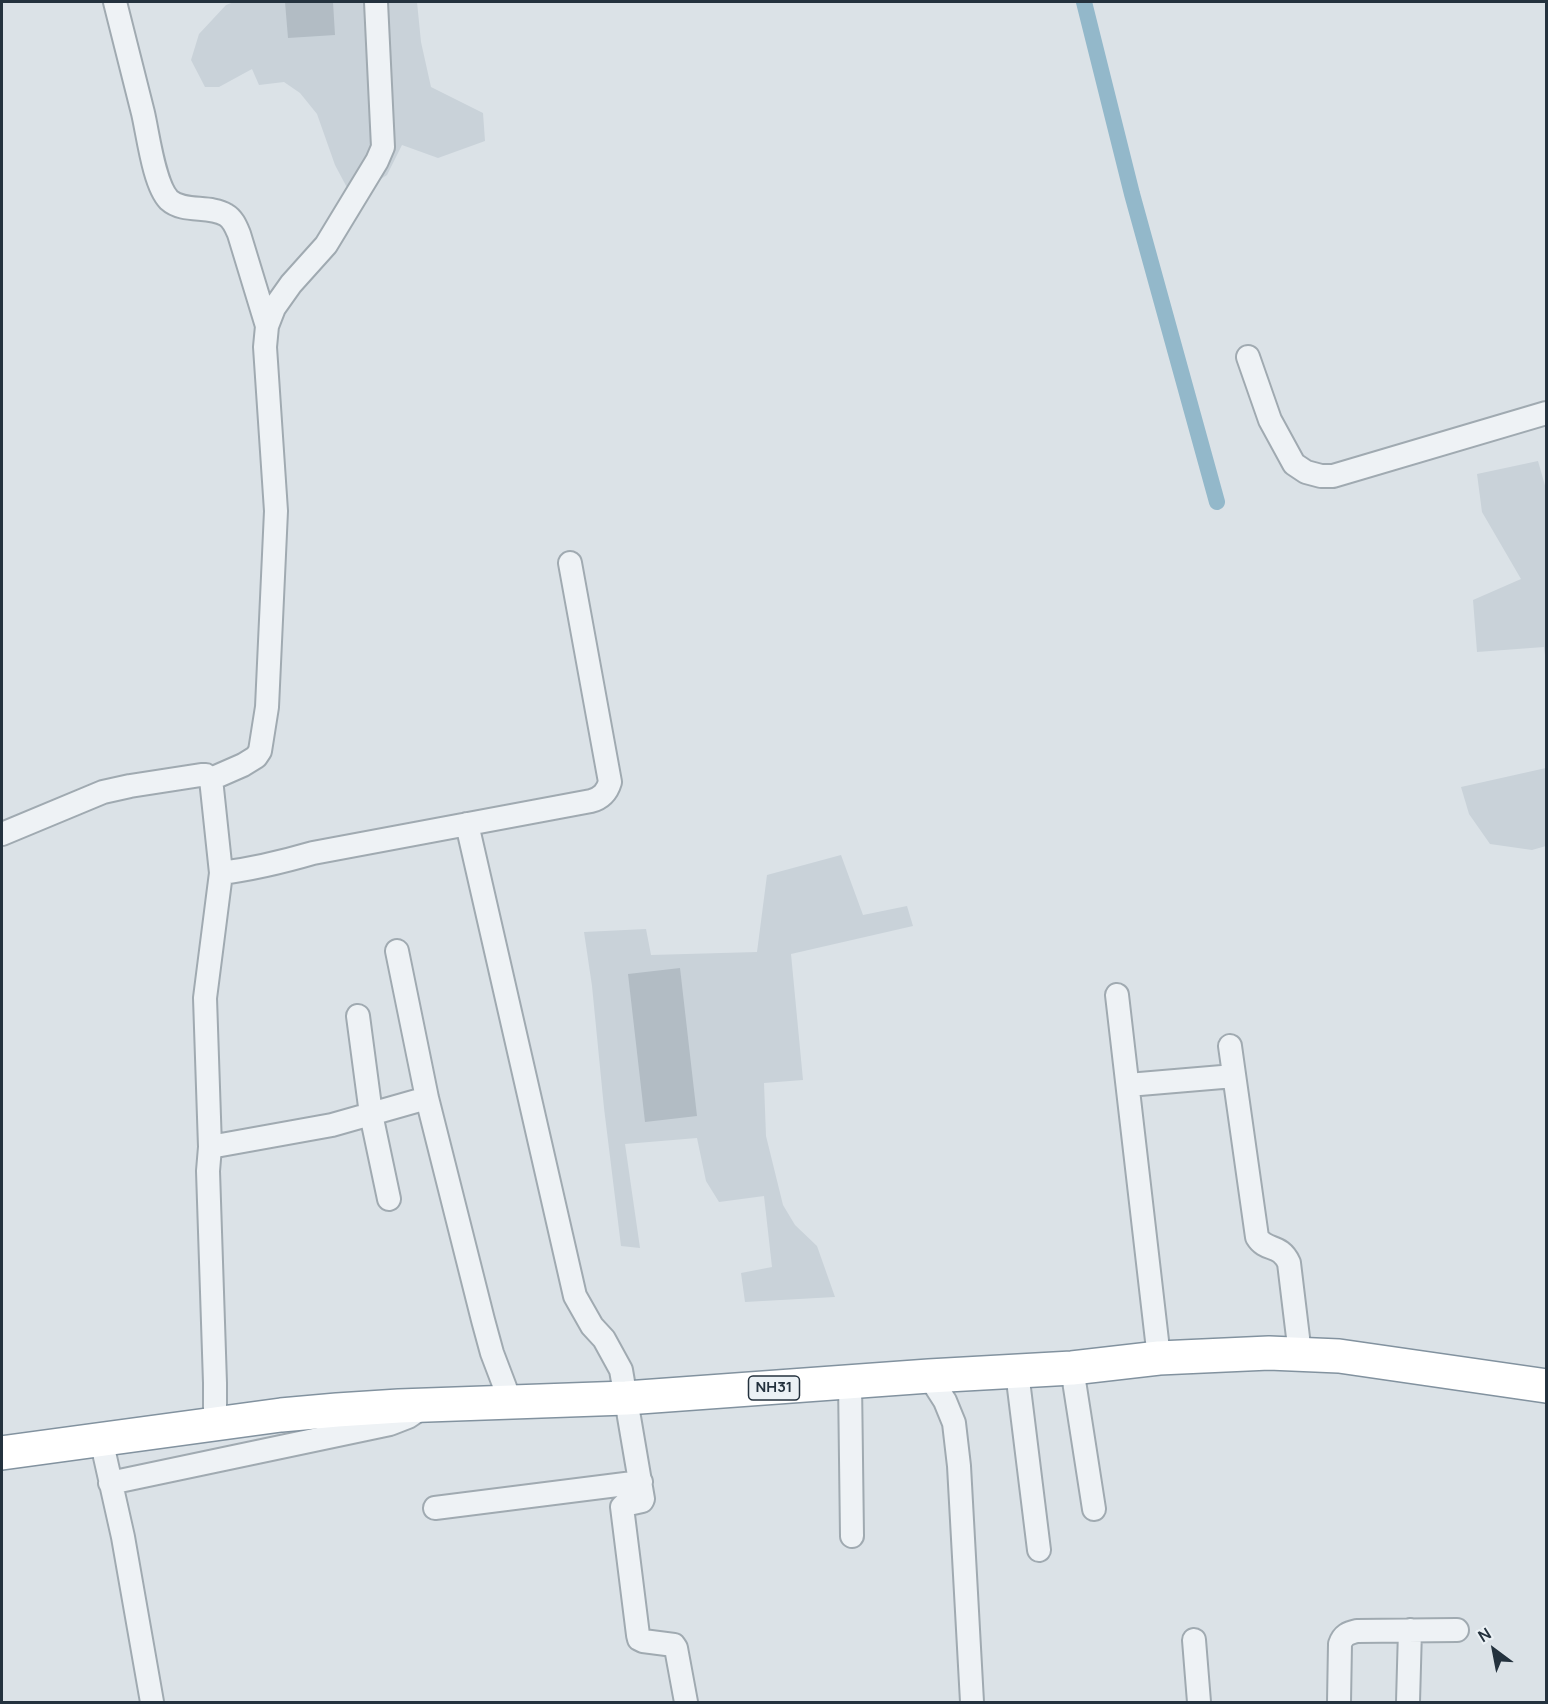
<!DOCTYPE html>
<html>
<head>
<meta charset="utf-8">
<style>
	body { margin:0 }
	#map { position:relative; width:1548px; height:1704px; overflow:hidden; background:#dbe2e7; font-family:Manrope,sans-serif }
	canvas { display:block }
	.frame { position:absolute; inset:0; border:3px solid #24323e; pointer-events:none }
	.north { position:absolute; left:1464px; top:1620px; width:60px; height:60px; -webkit-text-stroke:4px #ebf1f5; paint-order:stroke; rotate:328deg; font-size:16px; font-weight:700; line-height:24px; text-align:center; color:#24323e }
	.north::after { content:''; display:block; margin:auto; width:21px; height:27px; background:#24323e; clip-path:polygon(50% 0,100% 100%,50% 72%,0 100%) }
</style>
</head>
<body>
<div id="map">
<canvas width="1548" height="1704"></canvas>
<div class="frame"></div>
<div class="north">N</div>
</div>
<script>
const ctx = document.querySelector('canvas').getContext('2d');
ctx.lineJoin = 'round';
function fill(path, color) { ctx.fillStyle = color; ctx.fill(path, 'evenodd'); }
function trace(path, color, width, dash) { ctx.strokeStyle = color; ctx.lineWidth = width; ctx.lineCap = dash ? 'butt' : 'round'; ctx.setLineDash(dash || []); ctx.stroke(path); }
function label(font, color, halo, rows, align = 'center') {
  ctx.font = font + ' Manrope,sans-serif'; ctx.lineWidth = 5; ctx.setLineDash([]); ctx.textBaseline = 'middle'; ctx.strokeStyle = halo; ctx.fillStyle = color; for (const [text, x, y, turn = 0] of rows) {
    ctx.save(); ctx.translate(x, y); ctx.rotate((+turn || 0) * Math.PI / 180); ctx.textAlign = isNaN(turn) ? turn : align; if (halo) ctx.strokeText(text, 0, 0); ctx.fillText(text, 0, 0); ctx.restore();
  }
}
const built = new Path2D(`
	M234 2H417L421 42 431 87 483 113 485 141 438 158 402 145 387 175 352 197 335 165 317 114 300 93 284 82 259 85 252 69 219 87H205L191 60 199 34 226 5Z
	M1538 461 1546 489V663L1544 647 1477 652 1473 600 1521 579 1482 512 1477 474Z
	M1546 768V846L1532 850 1490 844 1469 814 1461 787Z
	M841 855 863 915 907 906 913 926 791 954 803 1080 764 1083 766 1136 783 1205 795 1225 817 1246 835 1297 745 1302 741 1273 772 1267 764 1196 719 1202 706 1181 697 1138 625 1144 640 1248 621 1246 604 1108 592 986 584 932 646 929 651 955 757 952 767 875Z`);
const canal = new Path2D(`
	M1084 2 1132 194 1217 502`);
const building = new Path2D(`
	M285 2H333L335 35 288 38Z
	M680 968 697 1116 645 1122 628 974Z`);
const minor = new Path2D(`
	M115 2C124 39 134 76 143 113 148 134 154 185 169 200 183 213 210 205 226 215 233 219 236 227 239 234L267 326
	M1248 357 1270 420 1294 464 1306 472 1321 476H1333L1546 413
	M211 779 243 765 256 757 260 751 267 707 276 511 265 347 267 326 274 308 291 284 326 245 377 161 383 147 376 2
	M467 824 575 1296 592 1326 604 1339 621 1370 643 1499 642 1501 624 1505 622 1507 638 1635 639 1639 643 1641 674 1645 676 1648 686 1702
	M2 834 103 792 130 786 201 775H206L211 779 221 873 205 998 210 1147 208 1171 215 1383V1425
	M221 873C253 869 282 862 313 853L591 801C602 798 607 792 610 782L570 563
	M397 951 427 1098 483 1320 492 1353 511 1403
	M1117 995 1159 1358
	M358 1016 371 1114 389 1199
	M1230 1046 1257 1237C1266 1252 1280 1243 1289 1263L1300 1354
	M1128 1085 1234 1076
	M210 1147 332 1125 427 1098
	M1072 1368 1094 1509
	M1017 1372 1039 1550
	M929 1376 945 1401 954 1423 959 1466 972 1702
	M850 1382 852 1536
	M101 1439 123 1537 152 1702
	M110 1483 390 1424 408 1417 420 1409
	M435 1508 641 1482
	M1194 1640 1199 1702
	M1339 1702 1340 1644C1343 1635 1348 1633 1357 1631L1457 1630
	M1408 1702 1410 1630`);
const highway = new Path2D(`
	M2 1453 281 1415 337 1410 399 1406 626 1398 929 1376 1072 1368 1159 1358 1269 1353 1339 1356 1546 1386`);
const shields = [
	[774,1388,51]
];
const shieldNames = [
	["NH31",774,1388]
];
fill(built, '#c9d2d9');
trace(canal, '#93b8ca', 16);
fill(building, '#b2bcc4');
trace(minor, '#a0aab1', 26);
trace(highway, '#82929f', 36);
trace(minor, '#eef2f5', 22);
trace(highway, '#fff', 33);
for (const [x, y, w] of shields) { const box = new Path2D(); box.roundRect(x - w / 2, y - 12, w, 24, 4.5); ctx.fillStyle = '#ebf1f5'; ctx.fill(box); trace(box, '#24323e', 1.5); }
label('bold 15px', '#24323e', null, shieldNames);
</script>
</body>
</html>
